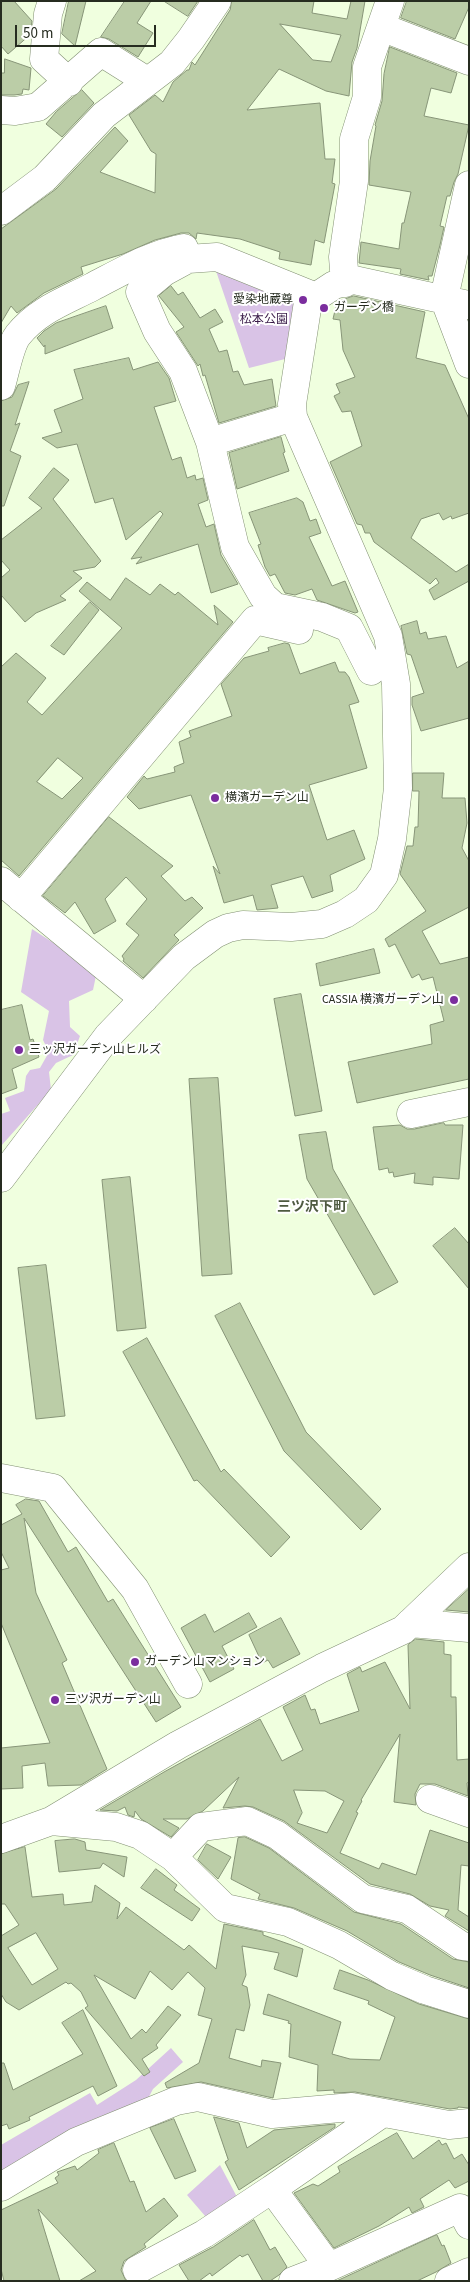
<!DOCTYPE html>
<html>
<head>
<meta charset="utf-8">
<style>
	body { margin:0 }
	#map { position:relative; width:470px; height:2282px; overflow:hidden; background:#f0ffdf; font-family:"Source Sans 3",sans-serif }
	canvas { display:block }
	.frame { position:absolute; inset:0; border:2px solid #262c20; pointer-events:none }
	.scale { position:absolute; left:15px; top:25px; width:141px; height:22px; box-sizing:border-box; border:2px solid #262c20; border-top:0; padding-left:6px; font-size:15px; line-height:18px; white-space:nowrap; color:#262c20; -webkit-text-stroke:4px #fff; paint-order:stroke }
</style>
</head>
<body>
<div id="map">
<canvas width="470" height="2282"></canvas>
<div class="frame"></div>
<div class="scale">50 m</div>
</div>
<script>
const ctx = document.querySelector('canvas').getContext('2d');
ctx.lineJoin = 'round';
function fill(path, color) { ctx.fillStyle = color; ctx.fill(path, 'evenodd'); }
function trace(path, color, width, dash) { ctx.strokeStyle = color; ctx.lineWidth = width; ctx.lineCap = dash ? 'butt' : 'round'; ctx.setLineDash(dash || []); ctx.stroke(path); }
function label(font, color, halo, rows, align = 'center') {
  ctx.font = font + ' "Source Sans 3","Noto Sans JP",sans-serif'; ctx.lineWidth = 4; ctx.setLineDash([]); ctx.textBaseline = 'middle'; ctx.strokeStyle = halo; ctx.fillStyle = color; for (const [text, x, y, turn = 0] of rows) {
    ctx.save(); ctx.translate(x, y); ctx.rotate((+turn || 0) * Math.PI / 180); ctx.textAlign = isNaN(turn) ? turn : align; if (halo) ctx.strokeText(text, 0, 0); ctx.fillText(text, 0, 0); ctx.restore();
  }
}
const green = new Path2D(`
	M215 268 298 301 289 358 249 368Z
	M32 929 97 971 93 990 69 1001 70 1027 80 1036 73 1055 56 1063 49 1072 51 1090 1 1146V1114L10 1111 5 1098 24 1091 26 1076 30 1070 40 1068 49 1052 43 1040 49 1011 21 992Z
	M171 2048 183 2062 153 2089 141 2112 1 2183V2145L90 2093 97 2105 136 2080Z
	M220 2165 237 2197 212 2224 187 2195Z`);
const building = new Path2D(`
	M1 1H14L32 21 31 27 28 30 31 34 8 54 1 46Z
	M69 1H86L75 46 62 34Z
	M125 1H151L137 23 153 33 138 57 109 39 101 37Z
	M164 1H198L188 16Z
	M232 1H314L312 13 347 19 351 1H365L357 48 352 62 349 96 326 91 279 69 247 110 320 103 325 159H335L332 183 335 184 324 243 315 240 311 265 279 259 280 252 240 239 197 233 196 239 189 233H181L155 240 123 254 81 267 83 274 44 293 17 313 11 306 1 323V229L56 189 115 127 128 141 100 172 155 193 156 154 151 151 129 115 155 95 163 102 173 82 187 70H189L192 62 195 65 230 10ZM280 24 341 35 331 62 313 60Z
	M407 1H469V7L455 39 401 18Z
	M390 47 457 73 451 93 431 88 424 116 469 125 458 174 454 182 450 196H447L440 226 444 227 440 245 432 276H428L429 280 400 274 401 269 359 263 361 242 399 249 402 223H404L411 192 369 185 370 161 376 126 375 125 382 101 384 74Z
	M5 59 31 68 29 90 23 89 22 94 14 95H1V73H4Z
	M82 90 94 103 62 137 46 124 56 112Z
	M171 286 178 295 183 292 200 318 215 309 223 322 209 329 219 352 227 350 233 372 238 371 244 385 272 379 276 406 219 423 205 375 203 376 200 364 198 366 176 332 184 327 159 296Z
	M354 296 425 312 416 358 445 365 469 419V513L452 519 451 516 443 520 439 513 421 519 411 538 456 572 469 564V581L434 600 429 590 439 583 436 578 430 584 374 542 370 533H365L362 525 357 524 330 462 362 446 351 411 342 412 334 396 340 393 336 384 355 377 343 350 340 320 333 319 337 302Z
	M106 306 113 328 45 354V345L44 347 37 338 44 331 56 323Z
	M129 358 133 370 158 362 169 378 176 401 154 407 172 460 181 457 187 478 195 475 196 480 203 478 208 500 198 504 206 527 214 524 221 555 238 584 211 593 198 544 136 564 142 557 131 559 163 514 160 511 126 540 113 498 95 503 77 444 57 448 42 438 62 432 54 410 83 399 74 370Z
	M29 382 15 425 20 423 10 451 21 456 4 506H1V401L12 397 18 385Z
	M281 437 285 452 283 453 289 471 237 489 229 453Z
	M54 468 69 480 53 499 101 561 95 567 73 571 82 578 60 596 66 600 36 613 25 622 1 595V578L10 570 1 560V540L42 508 29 498Z
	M297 498 303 502 310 521 316 519 321 533 309 537 332 586 345 581 358 612 355 613 317 600 312 589 295 595 285 593 275 574 270 576 265 567 258 545 261 544 249 513Z
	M126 578 150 595 160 584 175 595 178 592 218 625 214 605 233 622 19 876 1 860V667L16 653 46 678 27 702 42 715 122 628 79 591 87 582 110 600ZM58 758 83 778 62 799 37 782Z
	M90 602 99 610 64 655 51 646Z
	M417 621 420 634 426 632 428 639 446 636 457 668 469 661V718L421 731 412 705V697L424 693 411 655 407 654 401 626Z
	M285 643 289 644 300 674 335 662 339 672H345L349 677 359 702 349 705 367 768 309 785 327 840 354 830 365 859 330 875 333 891 312 898 303 876 271 885 278 908 257 910 253 895 224 903 213 866 220 874 191 795 139 809 127 797 144 776 147 779 175 772 174 767 184 763 179 742 191 737 189 731 232 716 221 684 244 658 269 651 268 648Z
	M413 773H444L442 798H465L467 823 462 848 469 861V907L422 931 440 964 469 957V1079L357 1103 348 1062 432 1044 430 1025 444 1021 433 977 422 980 419 974 412 978 395 944 389 947 385 939 426 911 400 874 407 846H413L415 827H418L419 791H413Z
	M109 817 173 866 161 876 185 901 192 897 203 908 174 935 179 940 143 978 123 961 124 959 122 956 139 935 126 924 147 899 126 877 105 899 116 921 94 934 75 902 65 913 43 896Z
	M374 949 380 973 320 986 316 964Z
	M301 994 322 1111 295 1116 274 999Z
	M22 1005 30 1040 33 1039 39 1057 12 1069 17 1088 1 1094V1010Z
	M218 1078 232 1274 202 1276 189 1079Z
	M444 1123 445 1125H463L459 1179 433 1177V1185L414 1183 415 1173 394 1177 393 1172 389 1173 388 1168 379 1170 373 1127 400 1125 407 1129H414Z
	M326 1132 333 1169 398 1282 374 1295 307 1179 299 1135Z
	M130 1177 146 1328 117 1331 102 1180Z
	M455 1228 469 1244V1289L433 1246Z
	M46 1265 65 1416 36 1419 18 1268Z
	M240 1303 306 1432 381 1509 361 1530 284 1451 215 1316Z
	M147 1338 221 1472 224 1469 290 1537 271 1557 197 1480 194 1481 123 1352Z
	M26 1499 39 1501 68 1552 76 1547 108 1602 113 1599 181 1707 156 1722 24 1518 36 1593 67 1660 62 1663 107 1769 81 1785 48 1786 45 1763 22 1766 23 1788 1 1789V1748L50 1743 1 1623V1570L9 1568 1 1552V1525L22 1514 16 1505Z
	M469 1589V1612L446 1610Z
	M249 1613 257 1627 222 1646 234 1669 210 1682 181 1628 205 1614 214 1632Z
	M281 1618 300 1654 273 1668 268 1660 262 1663 249 1635Z
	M416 1639 444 1642V1654L451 1655V1697H456L457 1760 469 1759V1782L467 1783 468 1796 435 1784H420L415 1794 416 1805 394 1802 400 1734 361 1800 362 1801 356 1812 358 1813 340 1853 379 1869 382 1863 416 1875 430 1830 469 1843V1866L461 1865 458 1910 469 1917V1931L445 1916 449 1910 430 1906 410 1894 370 1884 284 1821 253 1807 245 1806 223 1808 239 1777 203 1811 187 1819H163L179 1828 171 1837 141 1819 135 1811 134 1817 128 1815 125 1807 117 1811 100 1810 164 1772 260 1719 282 1761 303 1750 283 1707 305 1695 311 1710 315 1709 320 1724 359 1711 347 1674 360 1667 362 1672 385 1662 410 1709 408 1645ZM294 1790 325 1791 344 1801 327 1833 297 1823 302 1813Z
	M245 1837 269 1848 354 1912 401 1924 453 1959 469 1962V1988L430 1975 399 1962 347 1931 294 1908 258 1899 260 1894 231 1879 238 1838Z
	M75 1839 85 1842 86 1850 127 1857 124 1877 103 1863 100 1868 59 1872 55 1841Z
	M207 1844 231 1857 218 1879 198 1860Z
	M25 1847 32 1897 63 1894 64 1905 92 1902 95 1885 120 1903 117 1919 126 1907 184 1950 189 1945 216 1969 224 1924 263 1932V1935L303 1949 297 1977 274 1969 279 1953 242 1946 246 1975 242 1985 247 1987 250 2005 244 2031 236 2029 229 2058 261 2067 262 2060 281 2063 273 2098 201 2082 167 2088 165 2083 199 2063 212 2019 198 2015 205 1988 188 1972 172 1990 150 1971 135 1999 94 1975 131 2039 142 2029 146 2033 168 2006 181 2015 156 2045 158 2048 142 2059 150 2072 144 2076 85 2008 88 2006 81 1992 71 1983 68 1984 66 1982 19 2010 6 2002 1 1994V1936L19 1925 5 1904H1V1854ZM36 1933 58 1969 32 1985 8 1948Z
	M156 1869 177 1885 174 1890 200 1909 192 1921 141 1888Z
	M340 1970 368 1980 419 2004 469 2019V2108L458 2107V2108L450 2109 355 2092 334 2093V2090L317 2091 318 2065 289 2057 291 2024 288 2023 289 2021 263 2014 268 1994 341 2022 332 2054 350 2059 380 2060 395 2017 368 2004 369 2001 334 1989Z
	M83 2010 117 2086 98 2096 93 2086 29 2117 30 2120 9 2129 7 2124 1 2126V2063H4L13 2090 83 2054 62 2023Z
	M214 2117 239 2123 247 2148 274 2130 335 2124V2127L239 2190 225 2162 228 2160Z
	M174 2119 196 2171 175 2179 150 2128Z
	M397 2133 413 2159 439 2140 442 2145 446 2143 454 2159 462 2154 469 2165V2181L455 2188 449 2180 420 2199 424 2207 412 2213 409 2207 379 2226 334 2248 294 2193 313 2184 318 2186 340 2172 338 2167Z
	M114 2143 130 2182 134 2181 146 2212 164 2198 178 2216 144 2244 146 2247 124 2261 121 2270 126 2281H79L96 2271 38 2209 60 2281H4L1 2269V2210L58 2183 55 2178 59 2175 57 2172 75 2166 77 2170 99 2153 98 2150Z
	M254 2220 270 2250 275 2247 287 2267 279 2275 270 2281H263L248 2254 242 2257 240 2255 212 2276 210 2273 199 2281H189L179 2265 213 2247Z
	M437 2235 442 2246 444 2245 451 2263 436 2272 417 2281H337Z`);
const minor = new Path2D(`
	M52 1 48 14 44 59 69 82
	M381 27 469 61
	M1 110 15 111 38 107 101 52 147 81
	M469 185 444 298 469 364
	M1 211 45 178 104 115 172 63 191 39 217 1
	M345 283 343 257 354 181V139L367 97V67L390 1
	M316 297 217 257 188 259 164 272 140 292 157 331 183 371 210 442 235 547 263 596 275 607 322 617 349 628 371 671
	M1 386C5 373 10 345 18 335 38 310 65 301 92 287 121 272 151 254 184 248
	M210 442 293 417
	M1 881 144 999
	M21 898 255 620 299 630
	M411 1114 469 1102
	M1 1178 108 1036 184 957 215 934 228 928 243 925 291 927 322 924 345 914 366 900 384 875 392 839 398 788 396 684 388 636 293 417 292 404 308 302 334 285 354 280 469 305
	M1 1478 53 1488 135 1589 188 1684
	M410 1623 469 1628
	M430 1799 469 1813
	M51 1821 178 1745 322 1668 403 1630 469 1567
	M1 1839 51 1821 116 1827 140 1835 173 1857 225 1908 288 1922 339 1945 392 1976 425 1990 469 2004
	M173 1857 201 1827 247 1821 277 1835 363 1899 407 1909 462 1946 469 1947
	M381 2114 272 2189 329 2267 460 2208 469 2225
	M1 2187 76 2142 176 2101 198 2097 272 2114 352 2107 449 2125 469 2123
	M137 2270 204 2234 272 2189
	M293 2281 329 2267
	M449 2281 469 2272`);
const markers = [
	[303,300,5,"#7b2d9e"],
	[324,308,5,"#7b2d9e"],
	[215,798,5,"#7b2d9e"],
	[454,1000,5,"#7b2d9e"],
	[19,1050,5,"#7b2d9e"],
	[135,1662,5,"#7b2d9e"],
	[55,1700,5,"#7b2d9e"]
];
const poiNames = [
	["愛染地蔵尊",293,300,"right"],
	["ガーデン橋",334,308],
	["横濱ガーデン山",225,798],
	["CASSIA 横濱ガーデン山",444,1000,"right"],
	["三ッ沢ガーデン山ヒルズ",29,1050],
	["ガーデン山マンション",145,1662],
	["三ツ沢ガーデン山",65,1700]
];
const parkNames = [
	["松本公園",264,320]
];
const neighbourhoodNames = [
	["三ツ沢下町",312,1208]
];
fill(green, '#d9c3e6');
fill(building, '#bbcda7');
trace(building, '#879578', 1);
trace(minor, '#829073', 29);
trace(minor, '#fff', 28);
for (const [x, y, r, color] of markers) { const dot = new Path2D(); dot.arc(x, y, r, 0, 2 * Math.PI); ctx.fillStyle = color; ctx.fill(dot); trace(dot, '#fff', 2); }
label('12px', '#262c20', '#fff', poiNames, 'left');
label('12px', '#391b48', '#fff', parkNames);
label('bold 14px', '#4e5a40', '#fff', neighbourhoodNames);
</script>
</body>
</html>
